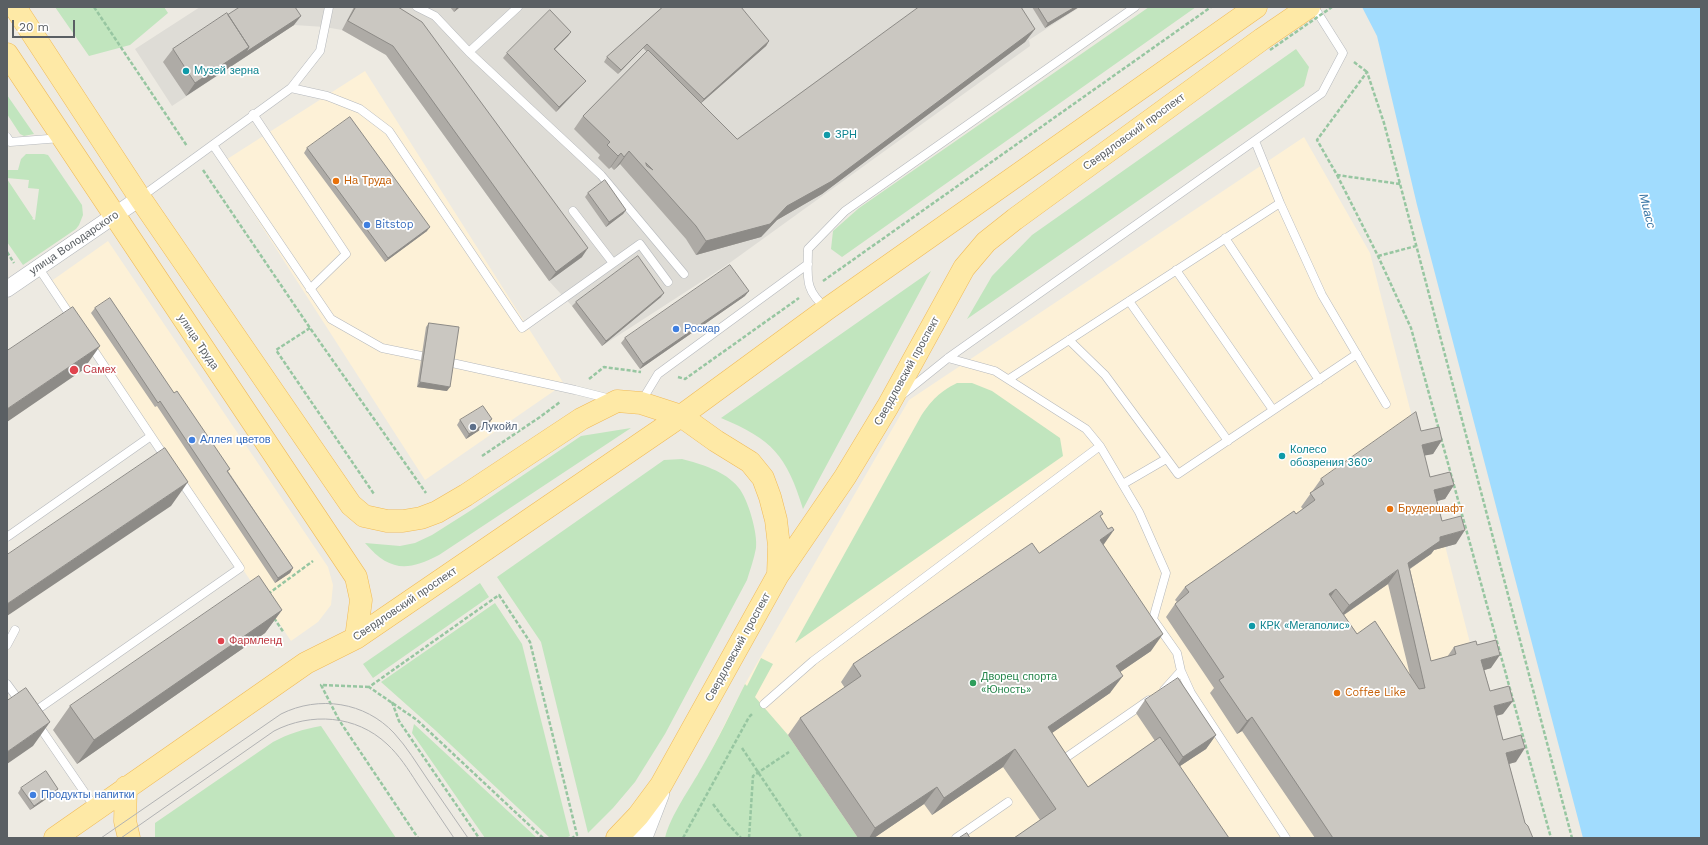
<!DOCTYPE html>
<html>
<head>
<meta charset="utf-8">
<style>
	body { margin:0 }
	#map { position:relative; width:1708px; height:845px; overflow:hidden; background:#edeae2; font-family:"Work Sans",sans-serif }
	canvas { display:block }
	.frame { position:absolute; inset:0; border:8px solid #5a5f63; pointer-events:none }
	.scale { position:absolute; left:12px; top:20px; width:63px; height:18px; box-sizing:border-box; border:2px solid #5a5f63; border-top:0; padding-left:5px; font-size:12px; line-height:14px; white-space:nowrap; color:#5a5f63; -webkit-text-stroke:3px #fff; paint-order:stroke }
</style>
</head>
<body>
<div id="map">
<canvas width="1708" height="845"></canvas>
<div class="frame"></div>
<div class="scale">20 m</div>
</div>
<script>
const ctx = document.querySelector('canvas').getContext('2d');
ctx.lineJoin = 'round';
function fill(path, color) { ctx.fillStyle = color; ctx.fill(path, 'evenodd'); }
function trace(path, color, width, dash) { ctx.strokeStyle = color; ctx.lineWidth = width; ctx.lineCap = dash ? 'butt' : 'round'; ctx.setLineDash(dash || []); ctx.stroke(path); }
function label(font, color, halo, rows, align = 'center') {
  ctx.font = font + ' "Work Sans",sans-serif'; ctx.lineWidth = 3.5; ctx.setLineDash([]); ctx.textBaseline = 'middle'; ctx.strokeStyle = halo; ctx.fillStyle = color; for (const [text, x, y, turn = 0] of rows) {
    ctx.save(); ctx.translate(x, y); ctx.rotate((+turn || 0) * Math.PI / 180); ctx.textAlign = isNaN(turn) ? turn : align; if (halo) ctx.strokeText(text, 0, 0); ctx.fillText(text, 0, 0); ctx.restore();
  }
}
const commercial = new Path2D(`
	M365 71 564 384 425 480 221 163Z
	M1304 137 1370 253 1520 838H665L667 831 676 813 708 757 745 684 909 400Z
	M108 241 328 567 333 585 331 605 318 622 291 641 50 282Z`);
const industrial = new Path2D(`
	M200 7H1080L1029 40 1030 46 724 267 602 346 572 306 549 281 386 55 342 30 325 27 294 25 172 106 135 49Z`);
const green = new Path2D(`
	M55 7H164L168 13 130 45 89 56Z
	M1149 7H1196L842 257 831 249 833 231 859 208Z
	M1296 49 1309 67 1304 86 967 319 992 276 1032 235Z
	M7 95 34 134 24 136 20 134 7 114Z
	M26 154H44L48 155 82 205 83 215 79 225 76 229 23 265 7 242V179L33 218 32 219 35 220 39 189 28 188 29 180 7 178 8 170H18L21 159Z
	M931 271 803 509C787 456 772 439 721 418Z
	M957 383H972L992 391 1060 438 1063 456 795 643 921 416C932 400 939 392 957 383Z
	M631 428 439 555C407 572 389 571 365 543L400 546 415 543 432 535 473 509 581 436Z
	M682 459C701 464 725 471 738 487 748 498 758 534 756 548 754 559 750 570 747 580L665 734 635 782 613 808 588 833 541 642 497 577 664 460Z
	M480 583 489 597 373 678 363 664Z
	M495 603 522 644 570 836 566 838H550L435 730 381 682Z
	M761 658 773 664 755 697 788 735 858 838H665C670 816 691 787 702 767 718 740 731 712 745 684L747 686Z
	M414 724 537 838H485L412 733Z
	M321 726 396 838H155V823L273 742C288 734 303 729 321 726Z`);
const water = new Path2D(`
	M1362 7H1701V838H1583L1417 205 1377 36Z`);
const path = new Path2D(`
	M94 7 187 146
	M1354 62 1367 72
	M203 170 310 328 426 493
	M1337 175 1378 256 1411 328 1439 430
	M1400 184 1337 175 1317 140 1367 72 1384 123 1572 838
	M7 252 14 263
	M1378 256 1416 246
	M823 281 1211 7
	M310 328 276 350 374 494
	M678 377 685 379 799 298
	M589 379 604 367 641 372
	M1441 438 1551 838
	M482 456 540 417 560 402
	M268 594 313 561
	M274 618 284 633
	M369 687 321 685 339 720 418 838
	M392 702 399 721 479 838
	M742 748 802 838
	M713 804 728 824 741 838
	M543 838 417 720 369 687 499 595 530 642 577 835 572 838
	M683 838 749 717 753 713
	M749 838 753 776 789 752`);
const service = new Path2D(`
	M417 7 435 16 469 52 518 7
	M469 52 601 175 684 274
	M291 88 327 96 360 109 389 131 522 328 640 244 668 282
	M253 114 346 254 310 289
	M7 137 10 142 61 138
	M1255 141 1280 203
	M213 145 331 319 382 348 431 358
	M141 197 291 88 320 51 329 7
	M573 211 613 263
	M1225 238 1319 380
	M38 267 72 318
	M1176 270 1273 410
	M1129 301 1228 441
	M827 309C803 289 808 277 808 249L845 211 1135 7
	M1069 340 1105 375 1178 474 1357 354
	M89 343 167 460
	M948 358 995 371 1086 429 1100 446 1139 512 1166 573 1153 619 1177 653 1181 671 1164 690
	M443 361 575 390 611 399
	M1009 379 1280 203 1322 295 1386 404
	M902 395 948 358 1322 93 1343 53 1314 7
	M641 402 658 374 808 264
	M1123 484 1166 459
	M7 537 151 436
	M7 645 15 630
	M1181 671 1191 693 1286 838
	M7 684 21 703
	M764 704 813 661 1100 446
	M31 714 240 568 179 478
	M37 723 96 809
	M1061 761 1149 700
	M956 838 1008 802`);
const minor = new Path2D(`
	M7 289 140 198`);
const secondary = new Path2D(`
	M641 838 658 794`);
const primary = new Path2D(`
	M15 7 140 198 351 505 364 516 387 521H403L421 518 437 512 466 495 581 419 617 401 641 403 681 416 716 441 750 462 763 478 770 497 776 520 779 546 778 575
	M7 54 356 577 361 600 356 638
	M126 787 125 821 129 838
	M55 838 306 663 356 638 681 416 827 309 1256 7
	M617 838 638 816 661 785 778 575 845 477 888 406 964 268 986 242 1015 219 1262 39 1309 7`);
const tram = new Path2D(`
	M101 838 281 714C319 695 365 702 394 733 407 747 417 764 428 780 441 799 455 819 468 838
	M121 838 274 731C311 712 356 715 387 744 399 755 408 769 417 783 429 801 442 820 454 838`);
const pathBridge = new Path2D(`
	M1270 50 1332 7`);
const wall = new Path2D(`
	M354 7H398L582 257 549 281 386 55 342 30Z
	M450 7H460L454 12Z
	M663 7 769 41 766 46 701 103 737 139 1035 29 1025 42 822 194 777 220 761 237 696 255 686 239 620 164 614 170 611 167 609 169 598 158 600 155 574 129 583 116 647 52 643 48 618 74 604 62 607 57Z
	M1032 7H1079L1045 28Z
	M228 15 294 25 186 96 163 62 173 49Z
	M571 32 568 36 555 49 586 81 582 85 556 112 503 58 507 53Z
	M307 148 427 231 385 262 304 153Z
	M588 193 626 210 623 214 606 227 585 197Z
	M745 296 640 369 621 343 625 338Z
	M661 297 602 346 572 306 576 302Z
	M95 308 174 393 230 469 228 471 293 568 290 573 275 583 157 406 155 407 91 313Z
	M429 323 447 391 417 387 426 327Z
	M460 420 489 424 466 439 457 425Z
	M1421 431 1442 440 1433 454 1424 455 1430 477 1454 485 1445 499 1437 501 1442 521 1456 544 1434 550 1431 554 1410 569 1431 661 1447 657 1454 647 1477 645 1491 668 1484 670 1490 691 1503 714 1496 716 1503 740 1516 762 1509 764 1525 823 1533 838H1315L1242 731 1237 734 1210 693 1214 688 1166 617 1175 604 1177 602 1175 600 1185 587 1303 509 1301 507 1321 479ZM1388 584 1410 675 1357 634 1344 615Z
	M1101 517 1103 545 1151 651 1120 672 1110 693 1052 733 1088 787 1155 741 1136 713 1145 700 1216 735 1206 749 1180 766 1040 820 1003 767 932 815 924 804 874 838H858L788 735 800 718 845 688 841 682 853 664Z
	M282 610 265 633 77 764 53 730 70 706Z
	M21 788 58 789 55 793 30 810 18 793Z`);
const shadedWall = new Path2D(`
	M457 7H460L454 12Z
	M1075 7H1079L1045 28 1048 23Z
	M301 16 294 25 186 96 195 83 249 47Z
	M1035 29 1025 42 822 194 777 220 761 237 696 255 706 241 787 206Z
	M571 32 568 36 551 53 554 49Z
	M769 41 766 46 700 104 704 99Z
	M647 44 643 48 618 74 621 70Z
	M586 81 582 85 556 112 559 107Z
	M629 151 620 164 614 170 624 157Z
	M621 153 611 167 609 169 618 156Z
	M626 210 623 214 606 227 609 222Z
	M430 227 427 231 385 262 388 258Z
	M588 248 582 257 549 281 556 272Z
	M749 291 745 296 640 369 643 364Z
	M664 293 661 297 602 346 606 341Z
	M100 346 83 370 7 422V409Z
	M420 382 450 387 447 391 417 387Z
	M492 419 489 424 466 439 469 434Z
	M1442 440 1433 454 1412 458 1422 445Z
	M188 482 171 506 7 616V604Z
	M1454 485 1445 499 1425 504 1434 490Z
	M1114 530 1102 547 1100 540Z
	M1465 530 1456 544 1434 550 1431 554 1399 576 1408 563 1440 537Z
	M293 568 290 573 275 583 278 578Z
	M1398 570 1388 584 1339 618 1349 605Z
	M1336 589 1327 602 1329 594Z
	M282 610 265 633 77 764 94 740Z
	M1163 634 1151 651 1104 683 1116 666Z
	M1500 655 1491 668 1472 674 1481 660Z
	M1123 676 1110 693 1036 744 1048 727Z
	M1513 701 1503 714 1484 719 1494 706Z
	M1252 717 1242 731 1237 734 1247 721Z
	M50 722 33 746 7 764V752Z
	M1216 735 1206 749 1174 770 1183 757Z
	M1525 748 1516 762 1497 767 1506 753Z
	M1015 749 1003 767 932 815 944 798Z
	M937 787 924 804 874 838H869L875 828Z
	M58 789 55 793 30 810 34 806Z`);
const building = new Path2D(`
	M240 7H295L301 16 246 52 249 47 228 15Z
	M356 7H398L422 22 588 248 556 272 393 46 348 21Z
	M663 7H741L769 41 704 99 647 44 621 70 607 57Z
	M919 7H1021L1035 29 832 181 787 206 770 224 706 241 696 226 629 151 624 157 621 153 618 156 607 145 610 142 583 116 648 50 737 139ZM646 163 653 170 647 166Z
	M1038 7H1075L1048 23Z
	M550 10 571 32 554 49 586 81 559 107 507 53Z
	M227 13 249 47 195 83 173 49Z
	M350 117 430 227 388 258 307 148Z
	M605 180 626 210 609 222 588 193Z
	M638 256 664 293 606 341 576 302Z
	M730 265 749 291 643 364 625 338Z
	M110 298 174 393 177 391 230 469 227 471 293 568 278 578 160 401 158 403 95 308Z
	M73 307 100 346 7 409V351Z
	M429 323 459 327 450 387 420 382Z
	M483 406 492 419 469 434 460 420Z
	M1416 412 1421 431 1439 427 1442 440 1422 445 1430 477 1450 472 1454 485 1434 490 1442 521 1461 516 1465 530 1440 537V541L1408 563 1431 661 1456 654 1454 647 1476 641 1477 645 1496 640 1500 655 1481 660 1490 691 1509 686 1513 701 1494 706 1503 740 1521 735 1525 748 1506 753 1525 823 1528 826 1533 838H1333L1252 717 1247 721 1219 680 1224 677 1175 604 1189 592 1185 587 1294 511 1296 514 1315 500 1310 493 1324 484 1321 479ZM1398 570 1425 688 1419 689 1375 621 1357 634 1329 594 1336 589 1349 605Z
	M165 448 188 482 7 604V555Z
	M1101 511 1103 514 1100 516 1108 529 1112 527 1114 530 1100 540 1163 634 1116 666 1123 676 1048 727 1088 787 1160 737 1229 838H1014L1056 809 1015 749 944 798 937 787 875 828 800 718 861 676 853 664 1032 543 1039 553Z
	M259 576 282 610 94 740 70 706Z
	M1178 678 1216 735 1183 757 1145 700Z
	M26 688 50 722 7 752V701Z
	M46 771 58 789 34 806 21 788Z
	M967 833 970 838H959Z`);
const markers = [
	[186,71,4,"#0f9aa8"],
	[827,135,4,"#0f9aa8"],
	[336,181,4,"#e8710a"],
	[367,225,4,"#3f7fe0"],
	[676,329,4,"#3f7fe0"],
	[74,370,5,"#e0444e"],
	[473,427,4,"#5c6f8a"],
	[192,440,4,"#3f7fe0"],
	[1282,456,4,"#0f9aa8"],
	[1390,509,4,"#e8710a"],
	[1252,626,4,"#0f9aa8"],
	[221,641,4,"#e0444e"],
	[973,683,4,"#2e9e5b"],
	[1337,693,4,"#e8710a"],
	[33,795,4,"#3f7fe0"]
];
const cultureNames = [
	["Музей зерна",194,71],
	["ЗРН",835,135],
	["Колесо",1290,450],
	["обозрения 360°",1290,463],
	["КРК «Мегаполис»",1260,626]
];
const streetNames = [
	["Свердловский проспект",1134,132,-36],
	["улица Володарского",74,243,-34],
	["улица Труда",198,342,56],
	["Свердловский проспект",907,371,-61],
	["Свердловский проспект",405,604,-34],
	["Свердловский проспект",738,647,-61]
];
const foodNames = [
	["На Труда",344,181],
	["Брудершафт",1398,509],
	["Coffee Like",1345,693]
];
const shopNames = [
	["Bitstop",375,225],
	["Роскар",684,329],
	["Аллея цветов",200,440],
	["Продукты напитки",41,795]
];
const healthNames = [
	["Самех",83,370],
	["Фармленд",229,641]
];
const serviceNames = [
	["Лукойл",481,427]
];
const leisureNames = [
	["Дворец спорта",981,677],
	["«Юность»",981,690]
];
const waterNames = [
	["Миасс",1647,211,76]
];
fill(commercial, '#fdf1d7');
fill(industrial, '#dedcd6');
fill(green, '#c1e5be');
fill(water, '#a1dcfe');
trace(service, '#b5b8bc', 9);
trace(minor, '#b5b8bc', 17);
trace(secondary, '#b4b8bc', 23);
trace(primary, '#f0ba58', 23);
trace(path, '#97c6a1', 2.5, [4, 2]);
trace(service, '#fff', 8);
trace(minor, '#fff', 16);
trace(secondary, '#fff', 22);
trace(primary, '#fee9a6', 22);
trace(tram, '#b1b2b3', 1);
trace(pathBridge, '#97c6a1', 2.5, [4, 2]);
fill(wall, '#aeaba6');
fill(shadedWall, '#8d8b87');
fill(building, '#cac7c1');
trace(building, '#8d8b87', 1);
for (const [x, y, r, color] of markers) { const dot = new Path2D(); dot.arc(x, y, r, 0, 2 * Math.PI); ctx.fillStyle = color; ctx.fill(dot); trace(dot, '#fff', 1.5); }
label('11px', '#0d838f', '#fff', cultureNames, 'left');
label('11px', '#5a5f63', '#fff', streetNames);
label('11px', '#c56008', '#fff', foodNames, 'left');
label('11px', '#366cbe', '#fff', shopNames, 'left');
label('11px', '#be3a42', '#fff', healthNames, 'left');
label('11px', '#4e5e75', '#fff', serviceNames, 'left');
label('11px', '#27864d', '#fff', leisureNames, 'left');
label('italic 12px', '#3c78a7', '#fff', waterNames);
</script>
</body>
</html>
